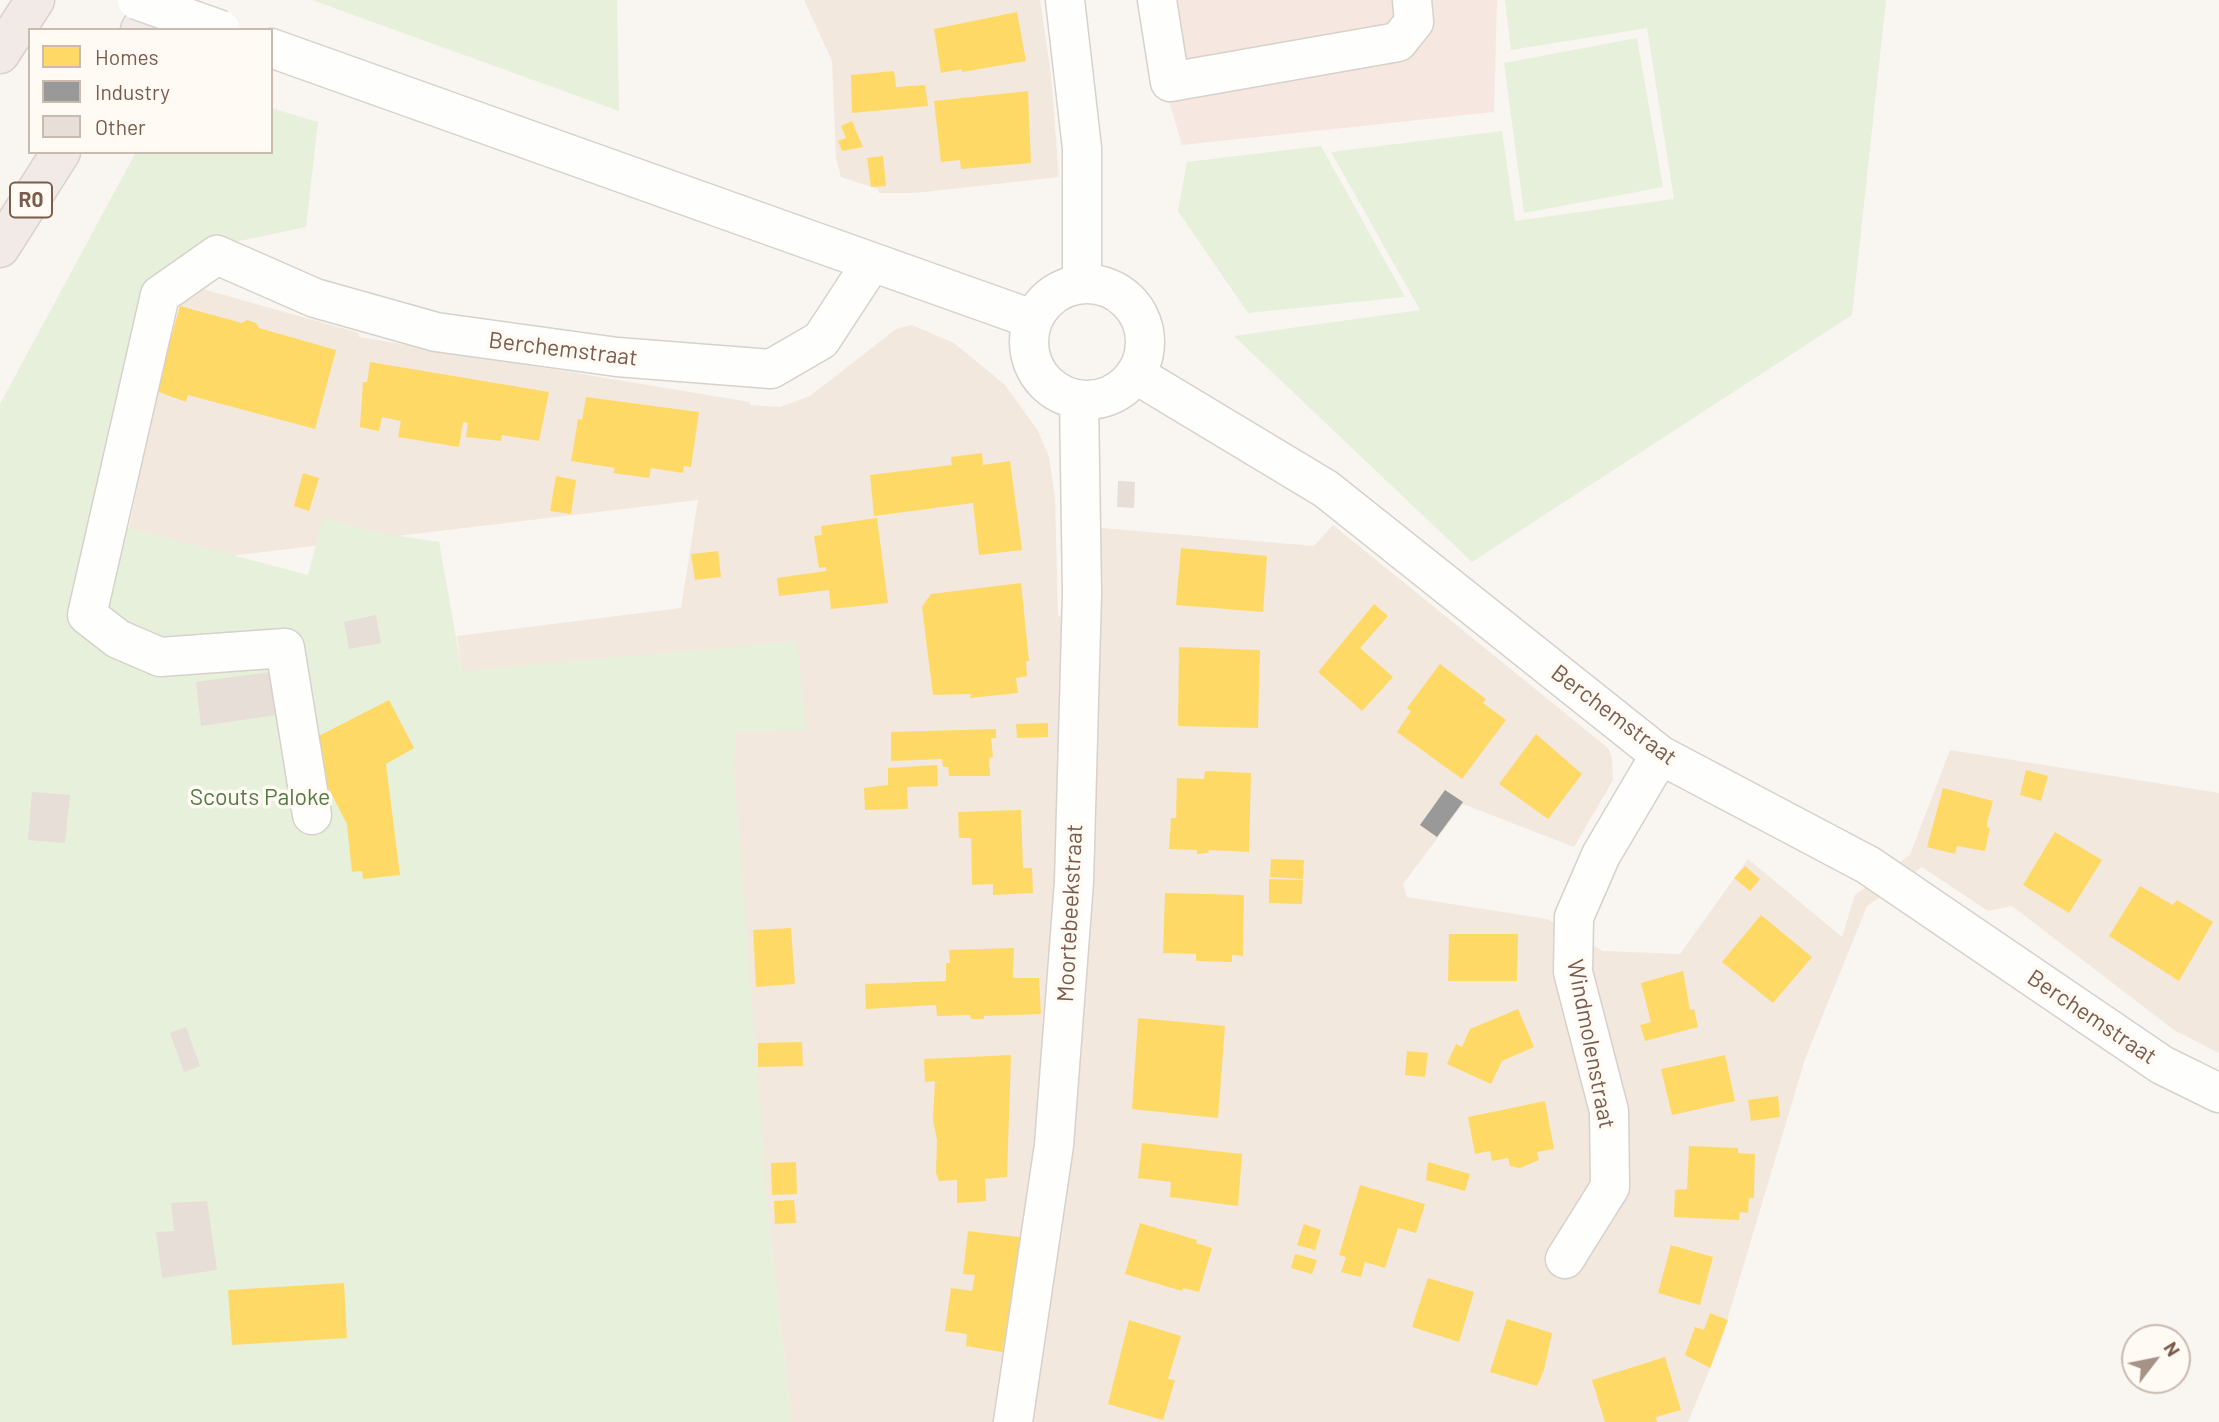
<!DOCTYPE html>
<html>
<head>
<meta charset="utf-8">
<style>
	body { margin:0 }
	#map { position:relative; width:2219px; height:1422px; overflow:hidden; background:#f9f5f0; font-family:Barlow,sans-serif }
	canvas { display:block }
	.legend { position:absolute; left:28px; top:28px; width:245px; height:126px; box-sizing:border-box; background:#fffaf3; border:2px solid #cabbb1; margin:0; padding:9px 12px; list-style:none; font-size:21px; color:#7a5c4d }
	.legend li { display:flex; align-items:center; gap:14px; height:35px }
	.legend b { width:35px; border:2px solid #cabbb1 }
	.north { position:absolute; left:2121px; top:1324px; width:70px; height:70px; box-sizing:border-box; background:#fffaf3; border:2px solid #cabbb1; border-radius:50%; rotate:58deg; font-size:19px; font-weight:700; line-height:28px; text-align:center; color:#7a5c4d }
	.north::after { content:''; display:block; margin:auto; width:24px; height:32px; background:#a69286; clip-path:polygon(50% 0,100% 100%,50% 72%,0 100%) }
</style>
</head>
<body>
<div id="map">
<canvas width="2219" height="1422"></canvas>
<ul class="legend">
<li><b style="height:19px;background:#ffd966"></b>Homes</li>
<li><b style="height:19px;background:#999"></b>Industry</li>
<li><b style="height:19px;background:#e6ded7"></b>Other</li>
</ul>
<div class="north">N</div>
</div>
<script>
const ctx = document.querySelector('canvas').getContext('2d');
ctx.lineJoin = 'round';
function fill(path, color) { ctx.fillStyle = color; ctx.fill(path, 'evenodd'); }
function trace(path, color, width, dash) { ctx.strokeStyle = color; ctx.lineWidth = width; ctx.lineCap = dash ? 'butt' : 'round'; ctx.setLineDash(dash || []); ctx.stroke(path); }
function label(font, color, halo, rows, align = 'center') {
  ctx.font = font + ' Barlow,sans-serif'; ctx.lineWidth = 7; ctx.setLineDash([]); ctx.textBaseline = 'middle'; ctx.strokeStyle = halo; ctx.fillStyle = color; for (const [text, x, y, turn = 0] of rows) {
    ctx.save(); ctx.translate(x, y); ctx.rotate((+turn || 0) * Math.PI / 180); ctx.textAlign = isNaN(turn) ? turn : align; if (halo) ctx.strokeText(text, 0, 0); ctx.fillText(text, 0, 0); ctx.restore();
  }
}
const residential = new Path2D(`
	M804 0H1040L1051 75 1059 177 915 193H879L878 189 841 177 836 158 832 61Z
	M185 284 359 333V337L750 402V405L780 407 810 396 896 329 912 325 954 343 1005 385 1038 431 1049 457 1055 498 1058 616 1100 612 1101 528 1314 546 1333 525 1608 748 1612 758 1613 780 1574 847 1463 804 1403 884 1407 897 1547 919 1603 951 1680 954 1748 859 1842 937 1855 895 1910 855 1950 750 2219 793V1053L2174 1030 2012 906 1988 911 1922 867 1867 906 1805 1059 1720 1344 1688 1422H792L770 1233 753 1044 734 771V732L462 671 457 636 681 608 698 500 121 569 156 392Z`);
const commercial = new Path2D(`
	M1139 0H1497L1494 112 1182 145Z`);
const green = new Path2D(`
	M312 0H617L619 111Z
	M1505 0H1886L1852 315 1472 562 1234 336 1420 310 1331 152 1502 131 1515 221 1674 199 1647 28 1511 50Z
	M1637 38 1663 187 1524 213 1504 63Z
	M271 108 318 122 306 227 197 250 99 520 308 575 323 518 379 533 439 542 462 671 797 641 806 730 735 732 734 771 770 1233 792 1422H0V404L136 152H271Z
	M1321 146 1405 297 1248 313 1178 211 1187 162Z`);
const homes = new Path2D(`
	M1017 12 1026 61 962 72V69L941 73 934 29Z
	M894 71 896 87 925 85 928 106 852 113 851 75Z
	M1028 91 1031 163 961 169 960 160 941 162 934 101Z
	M852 121 863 147 842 151 838 141 846 138 841 126Z
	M883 156 886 186 871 187 867 158Z
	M180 306 242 323 247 320 256 323 259 328 336 350 315 429 188 395 186 402 156 391Z
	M370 362 549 392 539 441 502 435 501 441 466 437 468 423 463 422 459 447 398 437 401 421 382 417 379 431 360 427 363 382H367Z
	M586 397 699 412 691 467 684 466 683 473 651 468 649 478 613 473 615 468 571 461 578 419 582 420Z
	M982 453 983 465 1010 461 1022 550 979 555 973 503 874 516 870 475 952 465 951 457Z
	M303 473 319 478 309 511 294 506Z
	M556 476 576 480 571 514 550 511Z
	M877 518 888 603 831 609 829 590 779 596 777 578 826 571V567L819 568 814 536 822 535 821 526Z
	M1181 548 1267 556 1263 612 1176 605Z
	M718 551 721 577 695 580 691 554Z
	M1021 583 1029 661H1026L1027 676 1016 678 1018 693 970 698 971 694 933 695 922 607 931 594Z
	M1374 604 1388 616 1360 648 1393 677 1362 711 1318 672Z
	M1179 647 1260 650 1258 728 1178 726Z
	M1440 664 1486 699 1483 703 1506 720 1462 779 1397 732 1411 711 1407 708Z
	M389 700 414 748 386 764 400 875 363 879 362 871 352 872 347 824 305 743Z
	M1048 723V737L1017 738 1016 724Z
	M996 729V738H991L993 757 989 758 990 776H949L948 767H943L942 759 891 761V732Z
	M1536 734 1582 774 1548 819 1499 784Z
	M937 765 938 786 907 787 908 809 865 810 864 788 888 785V768Z
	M2026 770 2048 776 2041 801 2020 795Z
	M1205 771 1251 773 1249 852 1209 850 1208 853 1197 854V850L1169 849 1171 818H1176L1177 778 1204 779Z
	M1943 788 1993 801 1987 823V827L1990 828 1985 851 1957 846 1955 854 1927 847Z
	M1021 810 1023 868H1032L1033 893 993 895V884L972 885 971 838H959L958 812Z
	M2055 832 2102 860 2069 913 2023 885Z
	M1271 859 1304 860 1303 879 1270 877Z
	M1745 866 1760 879 1750 891 1734 878Z
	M1269 879 1303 880 1302 904 1269 903Z
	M2140 886 2173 905 2177 900 2213 922 2179 981 2109 936Z
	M1165 893 1244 895 1243 956 1232 955V962L1196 961V954L1163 953Z
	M1761 915 1812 957 1773 1003 1722 962Z
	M791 928 795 984 756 987 753 930Z
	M1449 934H1518L1517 981H1448Z
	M1014 948 1013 978H1039L1041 1014 984 1016V1019H971L970 1015 937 1016 936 1005 866 1009 865 984 946 981V963H950L949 950Z
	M1683 971 1690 1010 1694 1009 1698 1027 1645 1041 1640 1025 1651 1022 1641 983Z
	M1518 1009 1534 1047 1502 1061 1491 1084 1447 1064 1456 1044 1462 1047 1470 1029Z
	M1138 1018 1225 1026 1218 1118 1132 1109Z
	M802 1042 803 1066 758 1067V1043Z
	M1407 1051 1428 1053 1425 1077 1405 1075Z
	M1011 1055 1007 1177 985 1179 986 1201 957 1203V1180L939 1181 936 1173 937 1140 933 1120 935 1081 925 1082 924 1059Z
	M1725 1055 1735 1101 1672 1115 1661 1069Z
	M1778 1096 1780 1117 1751 1121 1748 1100Z
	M1545 1101 1554 1149 1537 1152 1539 1160 1520 1168 1510 1166 1508 1158 1492 1161 1490 1151 1475 1154 1468 1117Z
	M1142 1143 1242 1154 1238 1206 1170 1197 1171 1182 1138 1178Z
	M1689 1146 1738 1148V1153L1755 1154 1754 1198H1749L1748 1213 1740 1212 1739 1220 1674 1217 1675 1190 1687 1189Z
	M796 1162 797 1194 772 1195 771 1163Z
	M1428 1162 1470 1174 1465 1191 1426 1180Z
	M1360 1185 1425 1204 1416 1233 1398 1228 1385 1268 1365 1262 1361 1277 1341 1272 1346 1257 1339 1255Z
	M794 1200 796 1223 775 1224 774 1201Z
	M1140 1223 1197 1240 1196 1243 1212 1248 1199 1292 1183 1288 1182 1291 1125 1274Z
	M1304 1224 1321 1230 1315 1250 1297 1245Z
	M968 1231 1028 1238 1013 1354 966 1346 967 1334 945 1331 951 1288 972 1291 975 1275 963 1274Z
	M1671 1245 1713 1257 1700 1305 1658 1293Z
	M1295 1254 1317 1260 1312 1274 1291 1268Z
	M1428 1278 1474 1292 1459 1342 1412 1327Z
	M344 1283 347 1338 232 1345 228 1290Z
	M1710 1313 1728 1320 1710 1368 1685 1355 1695 1327 1704 1330Z
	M1507 1319 1552 1333 1544 1370 1537 1386 1490 1372Z
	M1129 1320 1181 1336 1168 1379 1175 1380 1163 1420 1108 1404Z
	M1665 1357 1681 1410 1656 1417 1657 1422H1605L1592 1380Z`);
const industry = new Path2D(`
	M1445 790 1463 802 1437 837 1420 825Z`);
const building = new Path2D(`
	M1118 481 1135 482 1134 508 1117 507Z
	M376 615 381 643 349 649 344 622Z
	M278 671 284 714 201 726 196 682Z
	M32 792 70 795 65 843 28 840Z
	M186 1027 200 1066 184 1072 170 1033Z
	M207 1201 217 1270 162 1278 156 1232 174 1231 171 1203Z`);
const minor = new Path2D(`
	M1065 0 1082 148V283
	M1157 0 1170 82 1398 42 1414 22 1412 0
	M271 48 1032 319
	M1029 342a58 58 0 1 1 116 0a58 58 0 1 1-116 0Z
	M1135 374 1326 489 1660 755 1868 865 2162 1065 2219 1093
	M312 815 285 648 160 657 118 639 87 615 160 295 217 255 315 298 436 332 617 357 771 369 821 340 872 262
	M1565 1259 1610 1187 1609 1111 1573 972 1574 917 1601 855 1660 755
	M1013 1422 1054 1145 1074 882 1082 594 1079 400`);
const highway = new Path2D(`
	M140 30 159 0
	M0 54 35 0
	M0 248 61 152`);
const minorBridge = new Path2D(`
	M137 0 221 30`);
const shields = [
	[31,200,42]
];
const shieldNames = [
	["R0",31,200]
];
const streetNames = [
	["Berchemstraat",563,349,7],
	["Berchemstraat",1614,715,37],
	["Moortebeekstraat",1070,913,-87],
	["Berchemstraat",2092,1017,34],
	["Windmolenstraat",1591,1044,79]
];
const parkNames = [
	["Scouts Paloke",260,797]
];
fill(residential, '#f2e8de');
fill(commercial, '#f6e8e1');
fill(green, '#e7f0db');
fill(homes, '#ffd966');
fill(industry, '#999');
fill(building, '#e6ded7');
trace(minor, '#d7d1cb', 41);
trace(highway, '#dad1cc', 41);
trace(minor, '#fefefd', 38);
trace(highway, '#f2eae7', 38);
trace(minorBridge, '#d7d1cb', 41, []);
trace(minorBridge, '#fefefd', 38);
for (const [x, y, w] of shields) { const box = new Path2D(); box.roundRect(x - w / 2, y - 17.5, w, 35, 5); ctx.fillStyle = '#fffaf3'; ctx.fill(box); trace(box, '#7a5c4d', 2); }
label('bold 21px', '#7a5c4d', null, shieldNames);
label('23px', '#7a5c4d', '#fffaf3', streetNames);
label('23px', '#537a41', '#fffaf3', parkNames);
</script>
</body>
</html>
